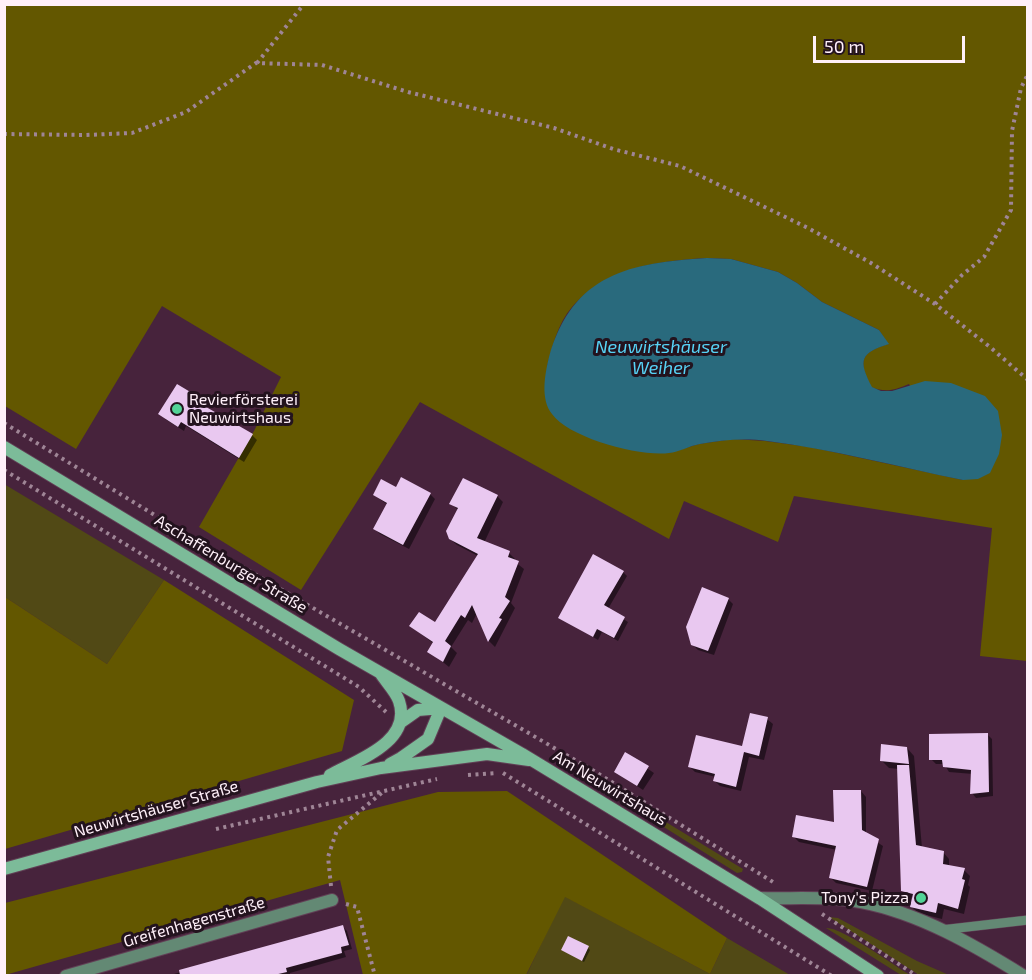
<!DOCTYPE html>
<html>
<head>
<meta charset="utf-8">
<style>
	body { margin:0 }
	#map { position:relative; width:1032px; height:980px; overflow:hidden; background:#47233c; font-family:"Exo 2",sans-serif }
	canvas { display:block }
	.frame { position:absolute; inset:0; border:6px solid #fff0f9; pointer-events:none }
	.scale { position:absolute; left:813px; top:36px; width:152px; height:27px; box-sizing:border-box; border:3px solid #fff0f9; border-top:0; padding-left:8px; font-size:18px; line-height:21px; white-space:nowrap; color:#fff0f9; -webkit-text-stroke:4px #23131e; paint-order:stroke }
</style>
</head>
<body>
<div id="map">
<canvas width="1032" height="980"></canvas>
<div class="frame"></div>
<div class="scale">50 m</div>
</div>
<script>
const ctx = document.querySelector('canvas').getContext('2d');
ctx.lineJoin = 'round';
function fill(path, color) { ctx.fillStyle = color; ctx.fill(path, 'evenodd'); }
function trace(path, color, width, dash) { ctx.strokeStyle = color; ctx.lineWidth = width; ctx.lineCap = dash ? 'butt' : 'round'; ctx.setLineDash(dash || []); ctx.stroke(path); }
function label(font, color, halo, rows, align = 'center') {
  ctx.font = font + ' "Exo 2",sans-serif'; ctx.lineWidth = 6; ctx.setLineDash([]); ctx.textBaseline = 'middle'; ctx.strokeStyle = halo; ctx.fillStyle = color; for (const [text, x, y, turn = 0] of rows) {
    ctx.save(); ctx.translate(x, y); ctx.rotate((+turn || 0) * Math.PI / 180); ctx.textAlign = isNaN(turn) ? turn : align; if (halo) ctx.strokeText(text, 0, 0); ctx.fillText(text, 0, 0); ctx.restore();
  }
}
const green = new Path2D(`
	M4 484 164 580 107 664 5 597Z
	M610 788 743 869 742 872 737 873 605 790Z
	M564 896 710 974 727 938 790 975 526 976Z
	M829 917 838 918 917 961 949 975H919Z
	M826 928C842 927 893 965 910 975H901Z`);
const forest = new Path2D(`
	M4 5H1027V661L980 656 992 528 794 496 778 542 684 501 669 539 420 402 301 590 199 527 254 431 281 377 162 306 76 449 5 406ZM707 258 731 259 778 272 797 283 822 302 879 330 888 344C860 353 858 360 871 387 886 393 895 390 909 384L963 480 810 447 765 441 733 439 699 444 668 453 547 367C552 347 558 323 572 307 606 267 658 261 707 258Z
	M164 580 354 700 342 751 5 849V597L107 664Z
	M507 791 727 938 710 974 565 897 526 975H363L340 880 5 975V903L438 792Z`);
const water = new Path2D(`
	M707 258 731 259 778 272 797 283 822 302 879 330 889 344C860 353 858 360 872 387L881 391H892L925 381 951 383 985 396 998 411 1002 435 999 454 990 473 978 479 963 480C898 467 833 449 767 441 745 438 721 440 700 444 689 446 679 452 669 453 640 457 569 438 552 414 540 399 545 374 549 357 573 273 630 263 707 258Z`);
const shadow = new Path2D(`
	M196 397 201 402 199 405 252 435 257 440 244 462 186 426 184 431 165 419Z
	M397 489 430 494 435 499 409 549 380 534 375 529 388 505 374 495Z
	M497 496 503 502 484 543 509 553 515 559 514 561 524 569 511 603 515 608 495 647 489 641 477 613 472 623 468 620 451 647 457 653 449 667 429 651 434 644 411 626 436 624 478 556 457 545 450 539 458 510 451 503Z
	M623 572 627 576 608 609 628 622 618 641 602 632 598 640 560 617Z
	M728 599 733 604 714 655 698 650 692 644Z
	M767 719 773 724 764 760 749 757 741 791 720 786 715 781 716 777 695 772 690 767 743 747Z
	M987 734 992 739 993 796 976 798 972 793 973 774 949 772 944 764H936L931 759Z
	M907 748 914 756 922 848 943 852 949 859V867L964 870 970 876 968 885 970 887 964 914 944 909 942 919 918 913 912 907 914 898 909 897 903 890 899 769 889 768 881 760Z
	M626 754 654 773 643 790 616 772Z
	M861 791 866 797V835L883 846 872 891 836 883 830 877 837 850 799 842 794 837 835 824Z
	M343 927 347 931 352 949 344 951 346 957 290 973V976H175L174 974Z
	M588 948 590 950 584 962 563 950Z`);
const building = new Path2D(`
	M177 384 197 396 194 400 253 434 239 458 181 422 178 427 158 414Z
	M401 477 431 493 403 545 373 529 387 503 373 495 381 479 396 487Z
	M463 478 498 495 477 538 510 551 508 557 519 561 505 597 510 601 499 618 502 619 488 642 472 605 465 618 461 615 445 641 451 646 443 662 427 652 433 642 409 626 419 612 435 622 478 554 449 539 446 531 458 508 449 504Z
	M593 554 624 571 604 605 625 617 614 638 597 629 593 637 558 618Z
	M702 587 729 598 708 651 691 645 686 627Z
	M750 713 768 717 759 756 744 752 736 787 713 781 715 774 688 767 696 735 742 746Z
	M988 733 989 792 970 794 971 770 943 767 942 760H929V734Z
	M881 744 907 747 909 764 880 761Z
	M625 752 649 766 637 786 614 772Z
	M897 765H909L916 845 944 851 943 864 965 868 962 879 965 880 958 909 938 903 936 913 910 907 913 894 901 891Z
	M833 790H861L862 830 879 839 867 887 829 878 836 846 792 837 796 815 834 822Z
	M343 925 349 945 341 947 342 953 286 968 287 972 274 975H180L179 970Z
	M568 936 589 946 582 961 561 950Z`);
const path = new Path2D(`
	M257 63 304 4
	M4 134 86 135 132 133 186 112 256 63 322 65 408 92 554 128 613 149 680 166 808 228 871 263 935 304 990 347 1028 380
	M935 304 962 275 984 257 1011 210 1012 131 1021 88 1028 74
	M4 423 189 536 594 771 773 882
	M4 470 359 687 386 712
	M503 773 832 976
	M468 775 496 773
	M216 829 437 779
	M331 886 328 857 337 830 384 791
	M346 904 357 907 375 976
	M822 914 917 976`);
const service = new Path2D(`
	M941 930 1028 920`);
const minor = new Path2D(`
	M759 898C792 899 828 896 861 902 919 913 974 945 1024 976
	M66 976 332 900`);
const secondary = new Path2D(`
	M4 447 339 649 522 754 759 898 878 976
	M401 722 418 710 441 708
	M390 764 401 758 428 739 441 708
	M330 775C357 760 413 742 399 701 396 692 387 683 381 674
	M4 869 317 782 381 768 487 754 529 760`);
const markers = [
	[177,409,6,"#52d397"],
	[921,898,6,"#52d397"]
];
const poiNames = [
	["Revierförsterei",189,400],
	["Neuwirtshaus",189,418],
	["Tony's Pizza",909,898,"right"]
];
const streetNames = [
	["Aschaffenburger Straße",231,564,31],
	["Am Neuwirtshaus",610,788,31],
	["Neuwirtshäuser Straße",156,809,-16],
	["Greifenhagenstraße",194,922,-16]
];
const waterNames = [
	["Neuwirtshäuser",661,347],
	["Weiher",661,368]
];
fill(green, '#514915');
fill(forest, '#635700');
fill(water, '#296a7d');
fill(shadow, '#0007');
fill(building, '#e9c8f0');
trace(service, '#614056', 10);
trace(minor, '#614056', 14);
trace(secondary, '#614056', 14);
trace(path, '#9f8596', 4, [3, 4.5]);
trace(service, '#638974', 9);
trace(minor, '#638974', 12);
trace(secondary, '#7cbb99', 12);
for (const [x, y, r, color] of markers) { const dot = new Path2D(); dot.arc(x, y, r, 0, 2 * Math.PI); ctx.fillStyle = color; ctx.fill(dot); trace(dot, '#23131e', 2); }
label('16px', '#fff0f9', '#23131e', poiNames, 'left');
label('16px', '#fff0f9', '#23131e', streetNames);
label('italic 18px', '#57d3f6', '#23131e', waterNames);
</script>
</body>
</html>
